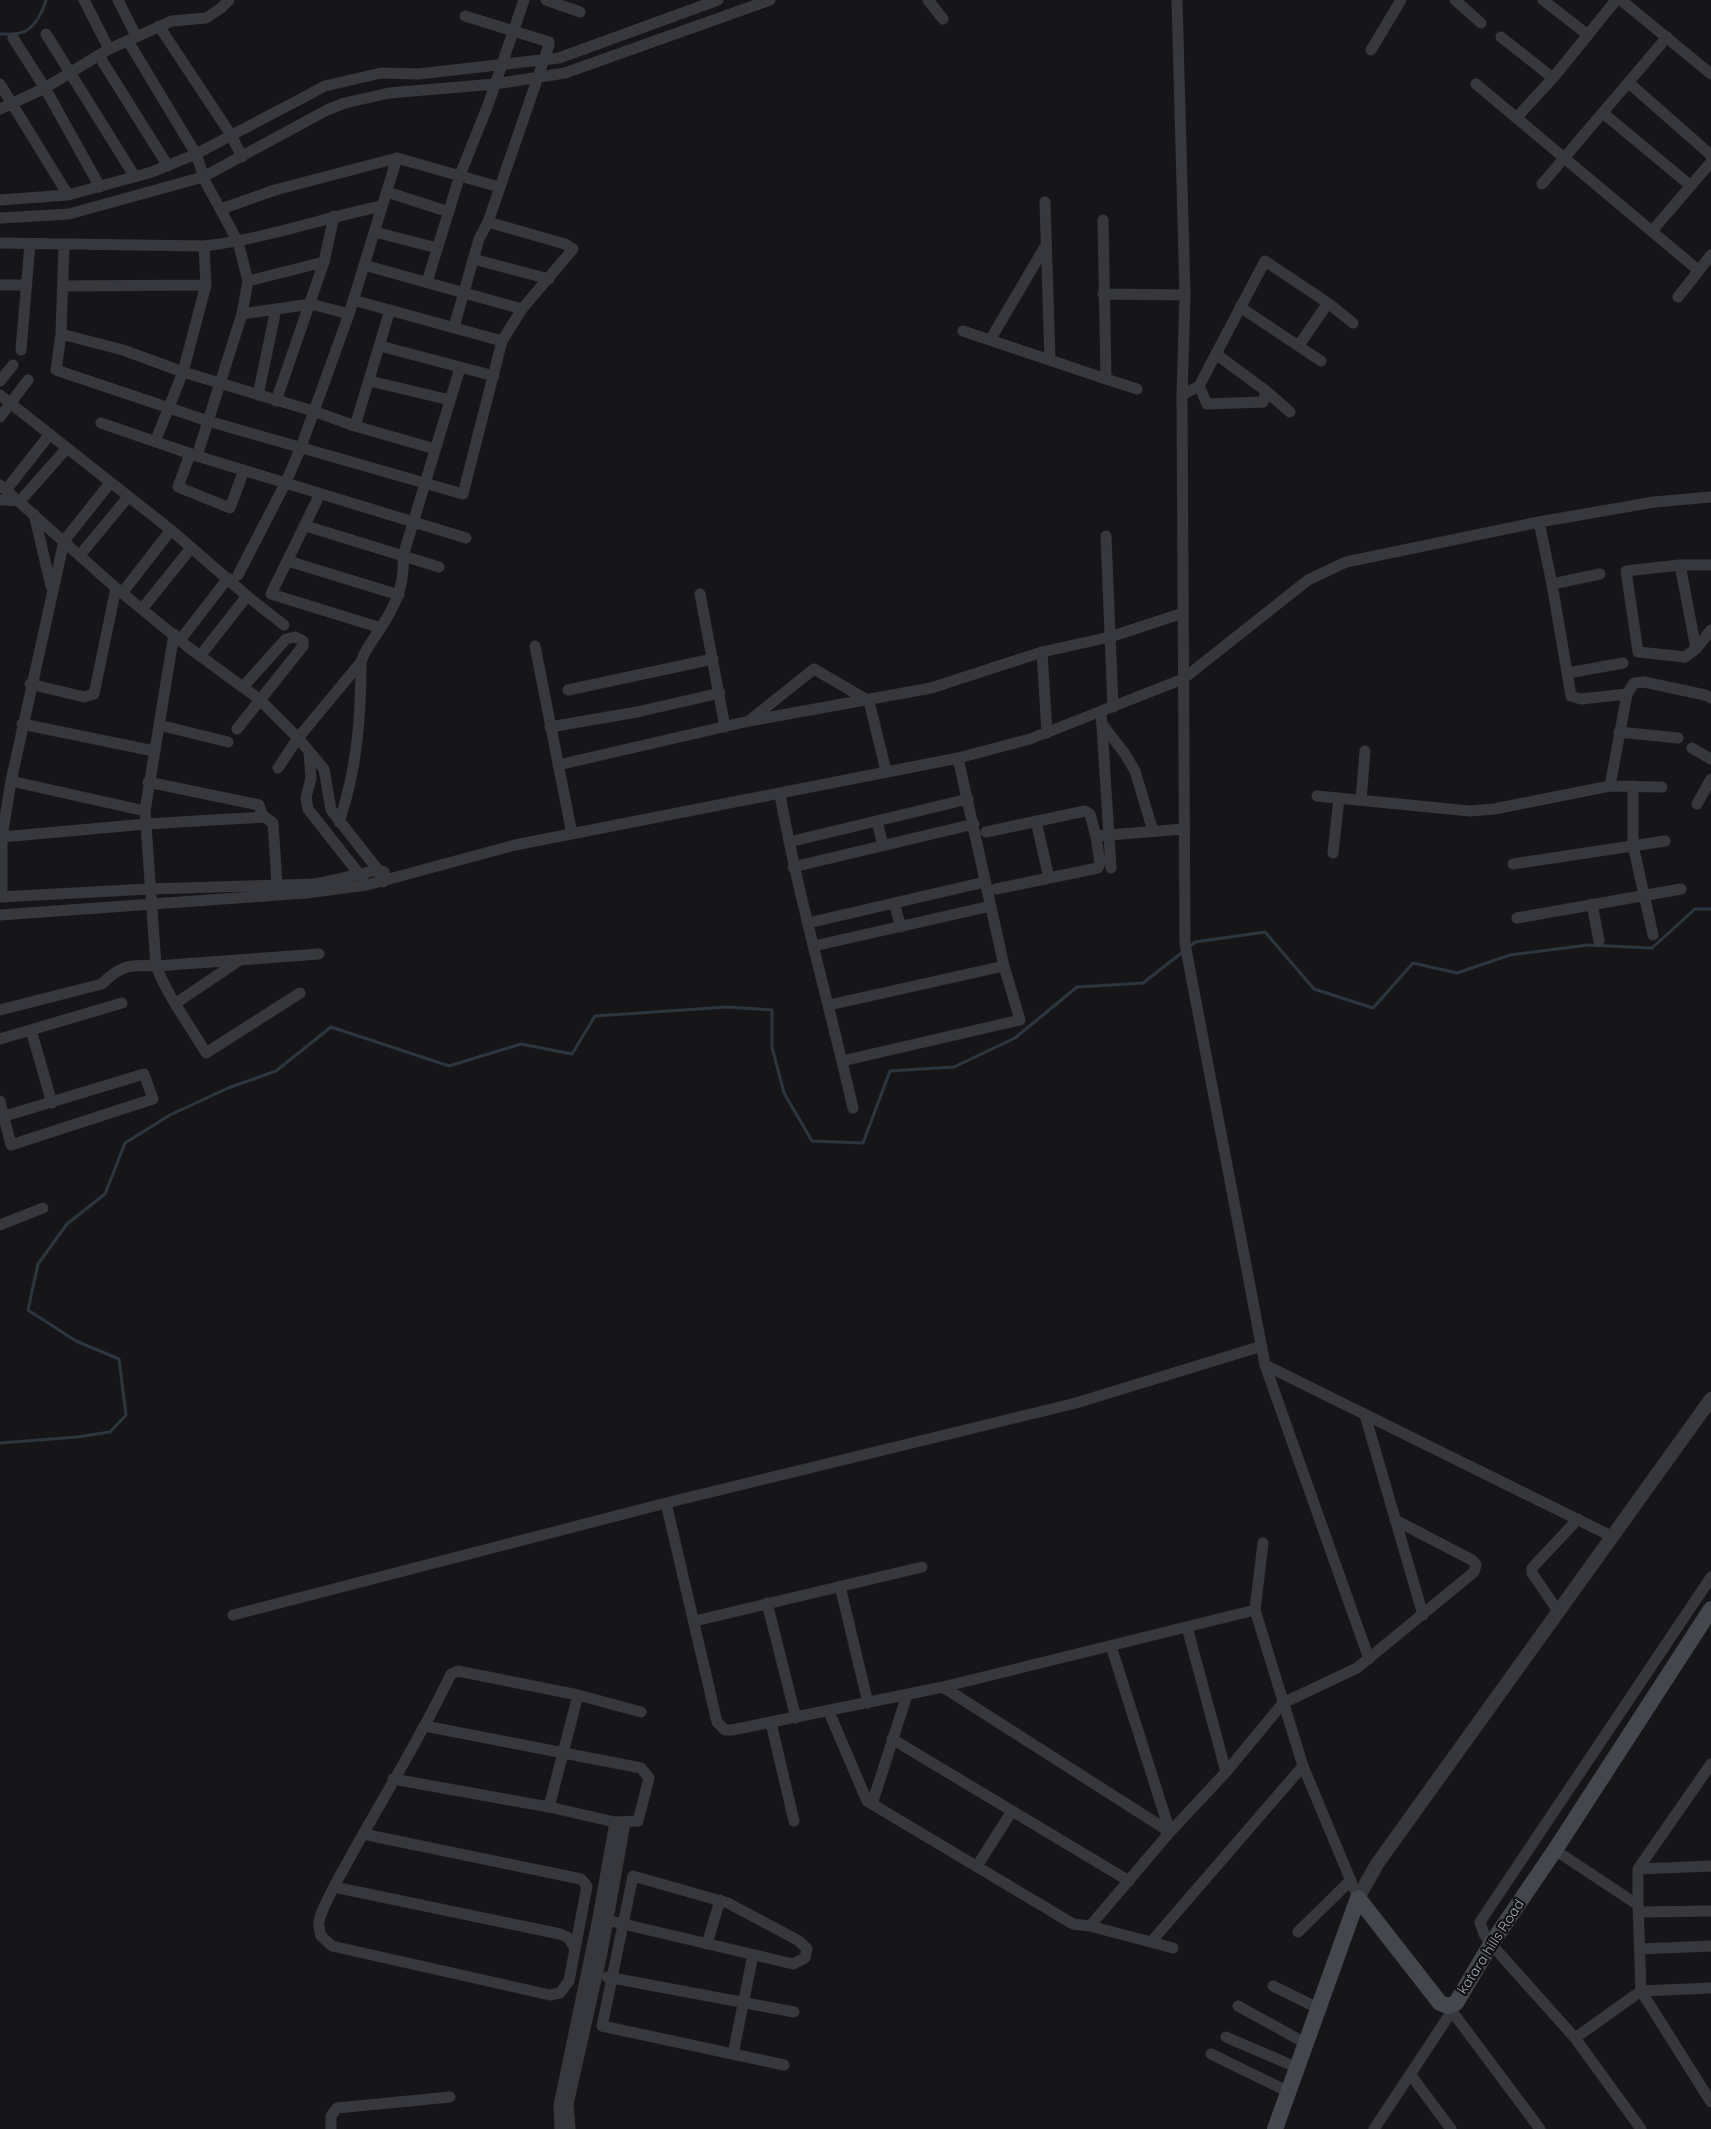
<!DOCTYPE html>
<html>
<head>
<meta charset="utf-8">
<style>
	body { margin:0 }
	canvas { display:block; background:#161619 }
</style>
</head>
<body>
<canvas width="1711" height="2129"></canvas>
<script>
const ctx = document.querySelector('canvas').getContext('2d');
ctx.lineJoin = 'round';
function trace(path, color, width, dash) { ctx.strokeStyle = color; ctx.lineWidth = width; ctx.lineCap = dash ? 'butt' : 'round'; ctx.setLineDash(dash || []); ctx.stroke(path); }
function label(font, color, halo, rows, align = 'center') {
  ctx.font = font + ' Quicksand,sans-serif'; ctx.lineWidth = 4.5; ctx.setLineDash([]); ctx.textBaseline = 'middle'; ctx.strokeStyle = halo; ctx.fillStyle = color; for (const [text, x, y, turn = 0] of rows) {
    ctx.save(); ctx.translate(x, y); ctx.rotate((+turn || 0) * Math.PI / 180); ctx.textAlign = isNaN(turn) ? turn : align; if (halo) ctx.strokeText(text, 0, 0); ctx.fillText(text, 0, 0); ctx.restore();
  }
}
const stream = new Path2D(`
	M0 34C6 34 14 35 20 33 33 31 43 12 46 0
	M1189 947 1195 942 1265 932 1314 989 1373 1008 1413 963 1457 973 1510 955 1588 945 1652 948 1695 909H1711
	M0 1443 77 1437 110 1432 126 1415 119 1359 76 1341 28 1310 38 1264 67 1224 105 1194 125 1143 170 1115 228 1088 276 1071 331 1027 449 1066 521 1044 572 1054 595 1016 727 1007 772 1010V1047L784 1093 812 1141 863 1143 890 1071 954 1067 1015 1038 1077 987 1143 983 1184 951`);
const minor = new Path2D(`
	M84 0 109 49
	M118 0 136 36
	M546 0 580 12
	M928 0 943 19
	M1177 0 1185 295 1182 395 1185 944 1265 1365 1369 1659
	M1455 0 1481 23
	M1543 0 1588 35
	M1621 0 1711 74
	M159 26 231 135 242 157
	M46 34 135 177
	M1501 37 1553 78
	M13 38 45 88 100 187
	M128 41 196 154 206 183 238 242 248 281 242 314 197 456
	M1371 50 1401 0
	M99 56 168 166
	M1629 83 1711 155
	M0 84 68 195
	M1476 84 1698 270
	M0 109 45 88 109 49 172 21 206 18 221 8 229 0
	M1603 113 1691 186
	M1516 118 1553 78 1616 0
	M1542 184 1667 37
	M387 192 449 212
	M0 200 68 195 152 172 196 154 325 86 381 73 418 74 559 58 718 0
	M1045 202 1050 360
	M221 209 275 190 397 158 499 187
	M0 218 69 214 203 177 327 110 345 103 389 93 495 84 565 73 770 0
	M1652 231 1711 162
	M375 232 437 248
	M0 243 204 246C265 239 323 218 382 206
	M64 244 61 334 56 370 208 421 463 494 502 341 522 309 573 249 565 244 488 222
	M473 259 549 279
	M364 265 522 309
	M248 281 324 262
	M427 282 460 175 488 105 524 0
	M0 285H25
	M64 286 206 285
	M1103 294 1185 295
	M1678 297 1711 255
	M353 300 502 341
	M1240 307 1321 361
	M242 314 311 304 349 314
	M454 327 479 239 488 222 549 45V42L465 16
	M963 331 1106 379 1103 220
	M61 334 123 350 183 372 313 411 355 426 435 449
	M990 340 1046 245
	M1299 345 1328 303
	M380 346 494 376
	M21 350 30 244
	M1216 354 1266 391 1290 412
	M1106 379 1137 389
	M0 381 13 365
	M370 381 450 400
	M1199 386 1207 404 1263 402 1266 391
	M0 395 171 530 247 596 200 656
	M258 395 276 309
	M1182 395 1199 386 1265 261 1328 303 1353 323
	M276 401 324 262 334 216
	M0 417 28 380
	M101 423 197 456 466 538
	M355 426 390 310
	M155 442 183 372 206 285 204 246
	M190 454 178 487 230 508 244 470
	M0 485 116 588 188 647 259 699 298 738 324 769 331 810 378 870 383 882
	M6 490 50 434
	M320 494 271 594 381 628
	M0 500 20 501 67 448
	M34 514 51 586
	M1539 522 1552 584 1571 696 1581 699 1627 694 1610 786
	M306 526 439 567
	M1106 536 1113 707
	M80 555 128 497
	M288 561 399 595
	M1680 565 1696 649
	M1711 565H1680L1626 571 1638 652 1685 657 1696 649 1711 630
	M238 575 286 482 301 447 349 314 397 158
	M1552 584 1600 574
	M122 593 171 530
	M700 594 725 727
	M247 596 284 625
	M142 609 191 548
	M174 634 145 811 156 966C168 997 189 1024 206 1053L300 993
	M181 639 228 578
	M535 646 572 834
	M1042 652 1047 733
	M1568 673 1623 663
	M30 684 84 697 94 694 116 588
	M568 690 713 659
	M1627 694 1634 683 1644 682 1705 695 1711 698
	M1101 711 1111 868
	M750 720 814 669 869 701 886 771
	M22 724 154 751
	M1102 724 1125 754 1135 771 1153 831
	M159 725 228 742
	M550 727 637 712 720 693
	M237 729 303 646V641L295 637 286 639 243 687
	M1619 732 1678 738
	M1692 748 1711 759
	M309 753 311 778 306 798 308 809 363 879
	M558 765 749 721 931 688 1042 652 1110 637 1183 613
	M278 768 298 738 361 662
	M11 781 145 811
	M148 782 259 805 263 817
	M1633 786V845L1653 935
	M780 795C799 900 829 1003 853 1108
	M1317 796 1470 811 1494 809 1610 786 1662 787
	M1361 800 1365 751
	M1697 804 1711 779
	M877 821 883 846
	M1036 821 1049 878
	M339 822C357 770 361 717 361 662 365 649 373 640 380 629 396 605 405 584 403 556L460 368
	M986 832 1085 811 1090 814 1096 836
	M2 837 146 824 265 817 273 823 277 885
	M789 842 968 799
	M1333 853 1339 798
	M1513 864 1665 841
	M793 867 974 824
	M996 889 1098 868 1100 863 1096 836 1184 829
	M0 897 149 889 315 884 378 870 384 872
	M2 897V837L11 781 64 541 110 483
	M894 903 901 927
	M1592 904 1599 941
	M0 915 306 893 367 885 515 845 958 758 1030 739 1183 679 1308 580 1346 562 1539 522 1654 502 1711 497
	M1517 918 1681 889
	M808 923 985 882
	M814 946 991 906
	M176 1003 240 960
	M829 1005 1004 966
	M0 1010 102 984C120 965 132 964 156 966L319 954
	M31 1030 52 1103
	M0 1039 122 1003
	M842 1061 1020 1020 1004 966 958 758
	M0 1101 11 1145 153 1099 144 1074 5 1116 0 1118
	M0 1225 43 1208
	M1265 1365 1611 1536
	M1365 1415 1423 1615
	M666 1503 1076 1403 1262 1346
	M840 1586 868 1703
	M767 1603 796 1718
	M1255 1610 1263 1543
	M1558 1611 1532 1573V1568L1578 1519
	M233 1615 666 1503 717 1722 725 1730H732L943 1687 1255 1610 1303 1766 1358 1898
	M695 1621 922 1567
	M1187 1627 1226 1772
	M943 1687 1170 1832 1111 1646
	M829 1712 867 1801 1073 1924 1090 1926 1173 1948
	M771 1723 794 1821
	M892 1739 1129 1881
	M1711 1764 1638 1869V1905L1641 1991 1711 2102
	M393 1779 549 1807 615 1822 638 1821 649 1778 641 1768 425 1726
	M872 1804 907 1695
	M549 1807 578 1695
	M363 1834 581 1879 587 1886 569 1981 560 1993 550 1995 332 1946 321 1936C320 1932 318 1925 319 1921 323 1903 344 1869 353 1852 386 1793 422 1735 451 1674L458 1671 578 1695 641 1712
	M1555 1850 1638 1905
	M977 1866 1012 1811
	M1638 1869 1711 1866
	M633 1876 602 2026 784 2065
	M334 1887 560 1934 569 1938 575 1949
	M1639 1912 1711 1911
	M598 1918 793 1964 805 1958 807 1949 799 1941 728 1903 633 1876
	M1090 1926 1170 1832 1226 1772 1283 1703 1357 1668 1474 1572 1476 1565 1472 1560 1395 1520
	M1298 1932 1351 1880
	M1151 1942 1303 1766
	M707 1944 720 1900
	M1640 1949 1711 1946
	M607 1977 794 2012
	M1273 1986 1320 2009
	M1238 2006 1307 2044
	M1448 2006 1540 2129
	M1226 2037 1298 2068
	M1575 2038 1641 1991 1711 1988
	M733 2054 753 1955
	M1211 2054 1289 2092
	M1410 2074 1451 2129
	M331 2129V2116L337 2108 450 2097
	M560 2129 559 2105 598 1918 615 1822
	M570 2129 568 2104 602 1953 625 1823
	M1374 2129 1452 2011
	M1641 2129 1575 2038 1491 1944 1484 1934 1480 1922 1711 1577`);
const tertiary = new Path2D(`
	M1358 1898 1377 1864 1711 1399`);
const secondary = new Path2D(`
	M1358 1898 1440 2003 1448 2006 1456 2003 1491 1944 1555 1850 1711 1609
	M1275 2129 1358 1898`);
const streetNames = [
	["katara hills Road",1491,1947,-57]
];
trace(stream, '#2b363e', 3);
trace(minor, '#37383e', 11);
trace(tertiary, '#37383e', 14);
trace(secondary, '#45474e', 16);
label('14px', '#a7adba', '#111114', streetNames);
</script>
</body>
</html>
